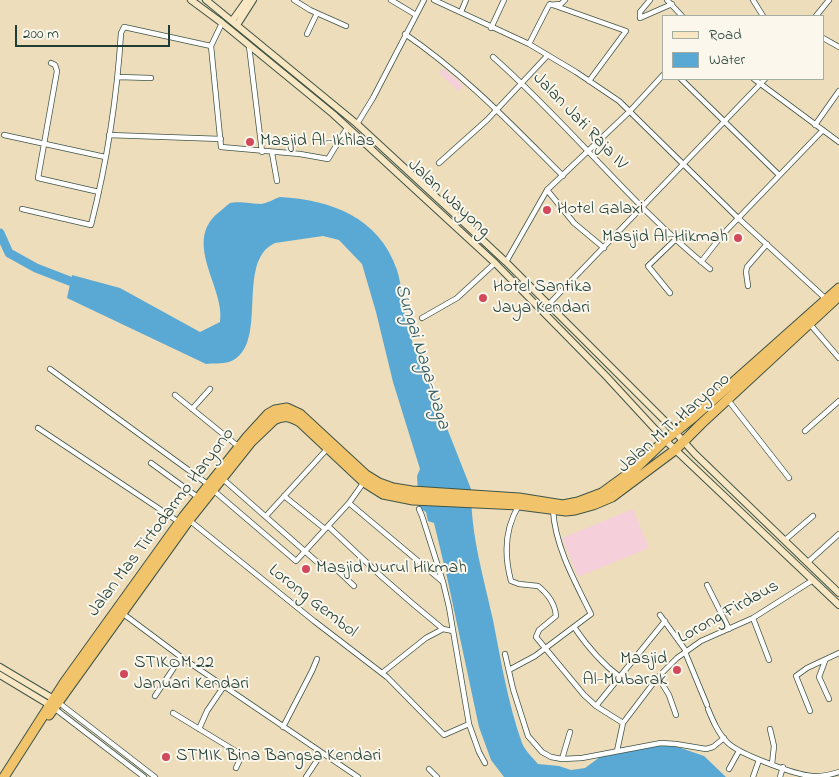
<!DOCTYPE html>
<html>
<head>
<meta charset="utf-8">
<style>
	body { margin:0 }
	#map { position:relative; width:839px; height:777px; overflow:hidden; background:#eeddba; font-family:"Indie Flower",sans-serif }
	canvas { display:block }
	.legend { position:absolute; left:662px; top:15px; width:162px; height:65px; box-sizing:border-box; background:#fbf7ec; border:1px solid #a3ada2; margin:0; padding:6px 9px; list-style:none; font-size:15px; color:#1f3d34 }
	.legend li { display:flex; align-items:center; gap:10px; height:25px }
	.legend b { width:25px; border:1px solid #a3ada2 }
	.scale { position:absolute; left:15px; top:25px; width:155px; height:22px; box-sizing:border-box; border:2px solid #1f3d34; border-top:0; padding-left:6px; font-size:15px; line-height:18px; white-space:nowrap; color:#1f3d34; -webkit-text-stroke:4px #fbf7ec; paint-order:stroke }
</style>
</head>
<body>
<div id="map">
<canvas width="839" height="777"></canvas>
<ul class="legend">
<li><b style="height:6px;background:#f9e7c3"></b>Road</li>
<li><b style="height:14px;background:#5aa9d4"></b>Water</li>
</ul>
<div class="scale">200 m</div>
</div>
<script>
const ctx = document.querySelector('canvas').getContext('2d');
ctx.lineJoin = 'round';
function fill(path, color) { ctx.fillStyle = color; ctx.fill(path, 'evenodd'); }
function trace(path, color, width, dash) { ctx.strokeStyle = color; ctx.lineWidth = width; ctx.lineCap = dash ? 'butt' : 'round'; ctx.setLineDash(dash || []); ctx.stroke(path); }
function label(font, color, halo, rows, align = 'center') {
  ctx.font = font + ' "Indie Flower",sans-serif'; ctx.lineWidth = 4; ctx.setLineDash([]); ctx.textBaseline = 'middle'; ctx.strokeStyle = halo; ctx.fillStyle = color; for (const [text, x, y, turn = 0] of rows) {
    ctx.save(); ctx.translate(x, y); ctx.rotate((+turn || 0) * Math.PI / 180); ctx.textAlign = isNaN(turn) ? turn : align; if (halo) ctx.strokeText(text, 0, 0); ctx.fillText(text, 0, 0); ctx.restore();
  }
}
const built = new Path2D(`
	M443 68 464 86 458 91 439 73Z
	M633 509 649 548 578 577 562 538Z`);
const water = new Path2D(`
	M280 197C331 200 379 217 397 270 403 289 403 311 408 330 413 345 421 361 427 376 441 413 456 451 471 489 471 537 483 574 493 620 501 661 508 704 522 743 525 751 533 758 538 764L559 766 571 770 585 768 600 757 617 753 652 746H675L704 756 726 777H504L491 760 479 727 447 577 434 523 428 521 426 512 419 508 417 476 420 469 393 382 376 312 362 264 339 240 323 236 275 243C234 261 271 347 229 362 222 364 213 363 206 364L67 298 72 275 120 288 200 332 220 322C226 289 182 243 218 213 222 210 227 205 230 203 238 201 253 204 261 204 268 203 274 199 280 197Z`);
const river = new Path2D(`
	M0 233 9 253 36 268 80 285`);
const street = new Path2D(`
	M294 0 310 10 346 26
	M391 0 416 15
	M434 0 529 44 576 72 619 101 737 217 826 299
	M667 0 682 16
	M753 0 763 16
	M550 4 626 31 589 81
	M461 12 466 0
	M816 16 829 0
	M640 18 672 4
	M640 18V12L650 0
	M222 23 211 46 221 147 300 154 328 159 347 128
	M491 28 504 0
	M307 34 317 13
	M405 34C464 74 513 126 563 176
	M823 38 839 47
	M529 44 549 5 561 4 565 0
	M249 46 262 152
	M493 57C569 124 631 205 710 269
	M51 63 55 65 57 71 38 178 99 192
	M118 77 151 78
	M681 79 779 175
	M754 79 839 142
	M357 124 373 98 424 0
	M815 125 839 91
	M4 135 105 157
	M109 135 221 139
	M272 153 277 181
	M439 163 487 120 547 56
	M547 190 574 223 604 248
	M22 209 91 225C107 162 117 97 121 33L124 27 211 46
	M723 234 823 130
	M506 262 547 190 630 111 663 75
	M701 262 719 239
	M748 286 746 272 747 267 767 244
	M670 293 648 266 676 239
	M548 305 765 79
	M422 318 457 298 495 263
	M809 323 839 358
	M50 369 209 485
	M175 395 239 447
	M728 400 789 478
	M192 409 210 389
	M38 428 179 522
	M805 431 839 401
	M151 463 199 498
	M223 479 316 561 327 568 334 567 354 586
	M213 490 296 561 349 503 364 482
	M284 496 325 529
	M349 503 443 582
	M519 505C505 528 504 555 511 581L519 584 538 586C548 594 555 603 556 616L539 630 536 637 584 695 596 706 665 621
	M419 509 422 516 443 582 449 607 469 724 479 752 485 763
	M266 516 328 448
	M189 520 314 621 387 677 444 735 469 724
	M328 526 382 577 413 604 443 629 453 631
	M785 540 813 516
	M808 562 839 534
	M707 585 729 629
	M122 613 181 657 358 777
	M660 615 686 651
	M753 618 769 660
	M574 627C587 646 601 663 620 677
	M685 652 707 705
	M505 654 513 689 528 736 542 752 551 757 562 759 582 758 661 743 676 744 706 749 713 747 724 738
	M825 661 819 677 829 699
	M509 670 535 656 591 614C575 582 555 546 553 510
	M382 673 426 638 443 629
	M658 677 669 695 676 715
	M155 696 181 657
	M58 702 155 777
	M596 706 623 723
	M54 708 144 777
	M708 709C713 721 718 733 727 742 738 754 796 775 812 776 822 777 830 775 839 772
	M810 711 796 676 807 668 839 653
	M173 713 242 755 236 768
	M283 727 312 671 317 659
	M199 729 207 711 224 686
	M770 729 774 746 772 764
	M617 751 623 723 658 677 677 658 701 641 753 618 813 580
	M562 759 570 732
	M429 769 437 777
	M729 769 739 751
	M306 777 322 753
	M753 777 759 760
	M780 777 783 767`);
const secondary = new Path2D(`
	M191 0 222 23 333 114 495 263 606 376 665 440 839 605
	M206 0 357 124 461 220 506 262 666 422 695 454 839 593
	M232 21 247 0
	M237 25 253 0
	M0 667 57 701
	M0 675 53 707`);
const highway = new Path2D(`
	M49 715 189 520 251 442 274 420C284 414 291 417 300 422L364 482 383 494 413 500 519 505 566 511 575 510 593 505 612 497 675 450 701 424 839 296
	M4 777 64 683 184 516 247 437 268 414 275 410 287 408 300 414 366 475 379 483 393 488 412 491 519 498 563 505 578 502 602 493 635 469 665 440 694 417 839 288`);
const markers = [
	[250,142,5,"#d1495b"],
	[547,210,5,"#d1495b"],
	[738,238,5,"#d1495b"],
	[483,298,5,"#d1495b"],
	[306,569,5,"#d1495b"],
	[677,670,5,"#d1495b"],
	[124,674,5,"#d1495b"],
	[166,757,5,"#d1495b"]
];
const streetNames = [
	["Jalan Jati Raja IV",579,122,46],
	["Jalan Wayong",448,199,43],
	["Jalan M.T. Haryono",675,424,-41],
	["Jalan Mas Tirtodarmo Haryono",162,523,-53],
	["Lorong Gembol",312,602,38],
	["Lorong Firdaus",729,613,-29]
];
const poiNames = [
	["Masjid Al-Ikhlas",260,142],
	["Hotel Galaxi",557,210],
	["Masjid Al-Hikmah",728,238,"right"],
	["Hotel Santika",493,288],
	["Jaya Kendari",493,309],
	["Masjid Nurul Hikmah",316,569],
	["Masjid",667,660,"right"],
	["Al-Mubarak",667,681,"right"],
	["STIKOM 22",134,664],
	["Januari Kendari",134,685],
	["STMIK Bina Bangsa Kendari",176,757]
];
const waterNames = [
	["Sungai Naga-Naga",421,357,73]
];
fill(built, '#f5cfda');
fill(water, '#5aa9d4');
trace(river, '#5aa9d4', 9);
trace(street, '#3e5548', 6);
trace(secondary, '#3e5548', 8);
trace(highway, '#3e5548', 11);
trace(street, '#fff', 4.5);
trace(secondary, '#f9e7c3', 6);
trace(highway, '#f1c36a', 9);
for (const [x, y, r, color] of markers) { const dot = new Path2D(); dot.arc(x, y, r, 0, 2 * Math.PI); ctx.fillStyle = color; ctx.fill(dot); trace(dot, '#fbf7ec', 2); }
label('18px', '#1f3d34', '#fbf7ec', streetNames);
label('18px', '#1f3d34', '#fbf7ec', poiNames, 'left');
label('italic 19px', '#315d64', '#fbf7ec', waterNames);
</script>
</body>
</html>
